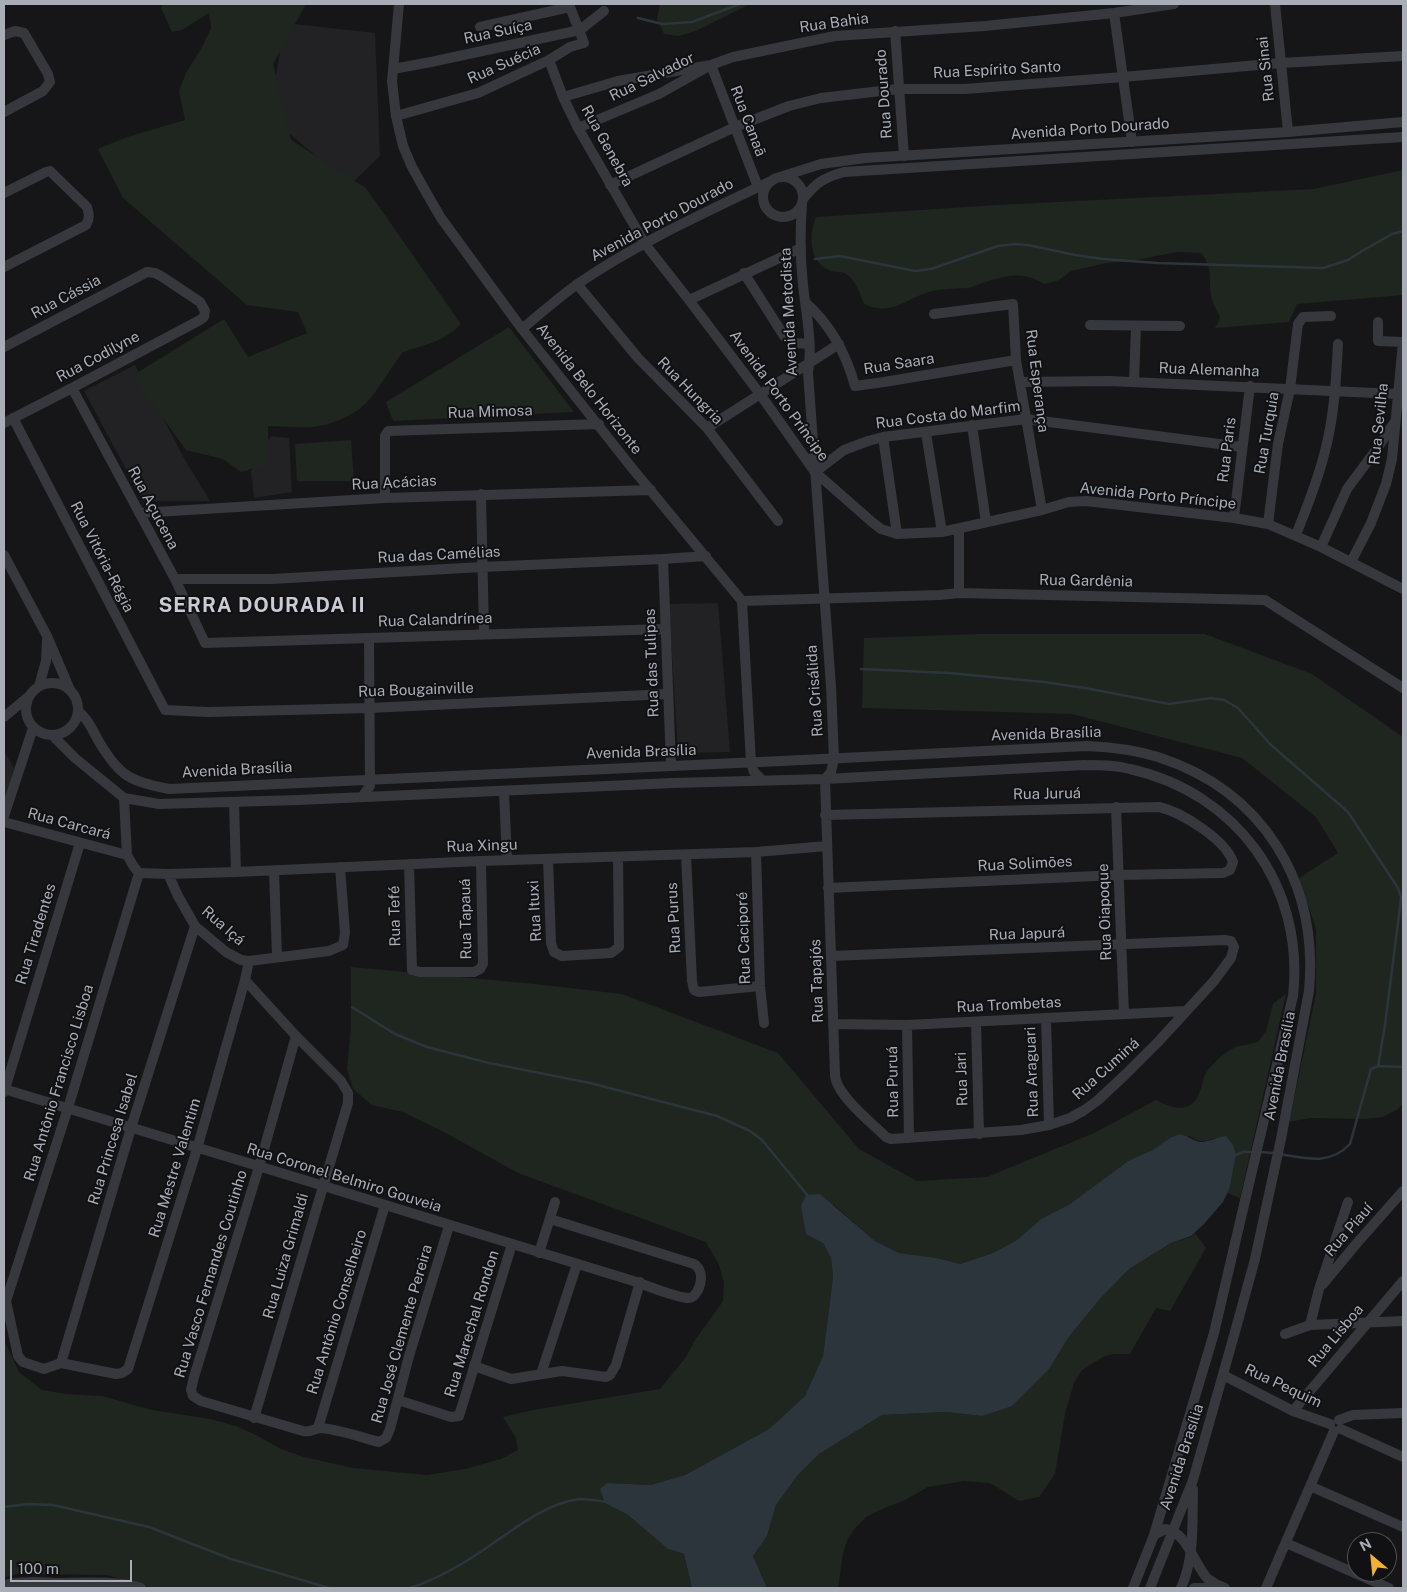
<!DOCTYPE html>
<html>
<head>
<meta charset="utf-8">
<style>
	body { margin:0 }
	#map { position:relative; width:1407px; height:1592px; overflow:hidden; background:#161618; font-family:"Public Sans",sans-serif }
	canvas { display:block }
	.frame { position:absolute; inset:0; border:5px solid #a8adb8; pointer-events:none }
	.north { position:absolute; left:1347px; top:1532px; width:50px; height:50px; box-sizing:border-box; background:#111113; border:1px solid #4d4f55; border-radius:50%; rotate:332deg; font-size:14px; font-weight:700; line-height:20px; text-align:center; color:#a8adb8 }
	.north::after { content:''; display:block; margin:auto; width:18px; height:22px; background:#f2b134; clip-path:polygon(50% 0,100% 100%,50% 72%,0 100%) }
	.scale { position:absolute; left:10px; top:1560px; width:122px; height:22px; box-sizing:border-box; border:2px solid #a8adb8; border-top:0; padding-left:6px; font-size:15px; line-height:18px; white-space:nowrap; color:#a8adb8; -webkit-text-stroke:4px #111113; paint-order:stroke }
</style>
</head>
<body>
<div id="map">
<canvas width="1407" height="1592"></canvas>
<div class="frame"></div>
<div class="north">N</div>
<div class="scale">100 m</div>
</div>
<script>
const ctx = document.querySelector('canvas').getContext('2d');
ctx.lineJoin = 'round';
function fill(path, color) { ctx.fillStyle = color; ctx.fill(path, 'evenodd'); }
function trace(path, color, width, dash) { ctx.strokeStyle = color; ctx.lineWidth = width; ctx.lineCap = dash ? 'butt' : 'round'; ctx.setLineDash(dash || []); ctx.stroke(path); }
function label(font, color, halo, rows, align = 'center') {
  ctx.font = font + ' "Public Sans",sans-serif'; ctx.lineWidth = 4; ctx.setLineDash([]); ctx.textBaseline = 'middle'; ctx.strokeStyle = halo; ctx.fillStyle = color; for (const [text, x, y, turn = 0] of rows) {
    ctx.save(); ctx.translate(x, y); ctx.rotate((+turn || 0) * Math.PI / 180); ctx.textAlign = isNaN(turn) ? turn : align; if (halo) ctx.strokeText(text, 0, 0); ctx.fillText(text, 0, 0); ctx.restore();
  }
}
const built = new Path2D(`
	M285 23 375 33 380 156 350 185 284 129 276 76Z
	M135 365 185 460 210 501H143L84 391Z
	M271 436 289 438 292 492 254 498 251 471Z
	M718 603 730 752 678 753 669 604Z
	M4 751 14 768 4 805Z`);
const green = new Path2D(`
	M162 4H306L273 64 291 140 366 188 461 324C445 341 425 345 403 352 390 368 381 387 367 402 354 416 329 426 311 427 297 428 282 426 268 426L269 464 241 472 223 459 186 450 132 376 224 319 248 357 307 333 298 312 247 305 123 198 98 149 127 137 185 120 179 91 186 73 201 49 211 28 209 13 182 30 172 32 161 8Z
	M660 4H750L698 30 679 36 664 34 657 19Z
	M1403 170V295L1297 304 1289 322 1215 328 1220 318C1218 312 1213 305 1212 299 1207 281 1215 270 1201 253L1177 252 1132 261 1107 263 1071 271 1059 280 1045 284C1024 272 1009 274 986 282 980 283 974 287 968 288 954 289 942 288 929 292 905 299 891 317 864 304 860 294 856 280 846 274 842 271 836 273 831 271 809 263 808 236 816 217L997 205 1314 189Z
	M509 327 574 412 393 421 386 402Z
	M351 440 354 481H297L295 444Z
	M978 634H1205L1312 674 1403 737V1103L1398 1109 1383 1117 1364 1119 1310 1118 1289 1122 1316 994V929L1299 878 1338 853 1316 817 1242 758 1072 714 862 708 864 638Z
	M351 967 535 984 622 994 778 1053 859 1149 917 1181 987 1177 1094 1133 1156 1100C1173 1109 1192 1115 1200 1091 1203 1084 1203 1076 1208 1070 1215 1061 1228 1049 1239 1046 1245 1045 1251 1044 1258 1042L1266 1031 1273 1004 1286 994 1240 1198 1227 1193 1230 1187 1236 1155 1215 1138C1204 1142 1199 1143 1190 1136L1128 1161 1070 1204 1041 1219 1017 1240 993 1253 960 1264 937 1258 899 1253 875 1241 834 1205 801 1206 804 1219 823 1243 831 1258 833 1277 823 1356 805 1396 769 1429 685 1475 651 1485 607 1483 605 1503 628 1515 668 1549 684 1554 692 1588H152L107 1575 16 1574 4 1578V1340L19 1372 42 1390 66 1394 102 1396 152 1410 210 1419 236 1426 256 1435 281 1449 304 1457 353 1468 427 1475 465 1469 501 1459 518 1450 516 1438 503 1417 533 1410 660 1389 686 1357 695 1340 723 1301 724 1283 719 1265 706 1242 518 1173 442 1131 403 1112 372 1105 353 1089 347 1069 351 1027Z
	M1195 1233 1206 1248 1170 1311 1156 1308 1130 1354H1113L1103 1357 1082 1370 1074 1383 1065 1414 1055 1474 1039 1497 1019 1501 990 1483 964 1481 928 1487 905 1500 882 1509 866 1517 856 1527 848 1538 843 1553 838 1588H767L753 1556 767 1536 776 1505 797 1476 819 1454 882 1415 946 1412 982 1416 1050 1368 1068 1338 1099 1300 1129 1269 1171 1243 1191 1237Z`);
const water = new Path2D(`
	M1180 1134C1187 1136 1193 1140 1199 1142 1205 1143 1218 1137 1226 1136L1233 1145 1236 1155 1230 1187 1223 1202 1204 1224 1191 1236 1171 1243 1129 1269 1099 1300 1068 1338 1050 1368 1012 1406 982 1416 946 1412 882 1415 819 1454 797 1476 776 1505 767 1536 753 1556 767 1588H692L684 1554 668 1549 628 1515 605 1503 600 1489 607 1483 651 1485 685 1475 769 1429 805 1396 823 1356 833 1277 831 1258 823 1243 806 1234 801 1206 806 1195 820 1194 875 1241 899 1253 937 1258 960 1264 993 1253 1017 1240 1041 1219 1070 1204 1128 1161 1153 1150 1170 1138Z`);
const stream = new Path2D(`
	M638 18 662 24 692 22 740 4
	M815 259 840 256 915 271 931 269 998 246 1014 244 1028 245 1075 255 1103 259 1157 263 1323 268 1348 260 1362 251 1392 234 1403 231
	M861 669 949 673 1044 682 1085 688 1169 704 1211 698 1224 700 1238 708 1270 744 1348 812 1398 888 1401 897 1400 907 1385 1025 1378 1066
	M352 1007 395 1034 427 1047 489 1063 590 1083 717 1116 750 1131 762 1140 808 1196
	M1260 1152 1274 1153
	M1279 1154C1306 1158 1329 1166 1350 1144L1371 1069 1378 1066 1403 1067
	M1233 1156 1243 1152H1254
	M4 1507 28 1504 53 1505 149 1527 231 1559 329 1588
	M410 1588C429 1582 448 1572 465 1562 499 1542 540 1503 580 1499 589 1499 598 1501 607 1502`);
const minor = new Path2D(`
	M399 4 392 81 396 116 403 146 412 167 427 194 441 218 522 329 632 468 742 601 751 763 754 772 762 780
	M1275 4 1288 132
	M1114 13 1132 142
	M895 31 904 156
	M4 35 15 31 24 33 48 74 50 82 43 91 4 112
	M549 60 563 97 578 128 645 244 689 300 760 394 815 472 872 522 881 529 897 534 942 532 1042 510 1069 502 1086 501 1234 518 1268 524 1321 547 1403 589
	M393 69 431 62 580 30 604 11
	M563 97 618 81 711 65 733 57 835 36 985 26 1114 13 1174 4
	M396 116 478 93 549 60 570 47 584 43 570 7 480 27
	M578 128 659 94 711 65 758 187
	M780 177 821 164 865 158 1288 132 1403 122
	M763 197a20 20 0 1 1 40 0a20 20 0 1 1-40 0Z
	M610 185 735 127 789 106 821 98 898 89H965L1123 77 1281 63 1403 56
	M4 193 46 172 50 171 87 207C89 214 90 218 86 225L4 267
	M803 199C817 182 823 178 844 172L1403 137
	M802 204C800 231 800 258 803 285 806 313 813 345 808 373L831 686 834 759 831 772 825 779 835 1075C836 1095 872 1123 886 1137L891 1139 1021 1130 1049 1125 1070 1118 1083 1111 1097 1101 1126 1074 1158 1042 1214 981 1231 958 1234 947 1231 941 1225 940 831 956
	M744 273 784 336 795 343 809 344
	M577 284 638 358 707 428 778 521
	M689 300 801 248
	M805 302C831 325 846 353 855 386L884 382 1016 360
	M934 314 1013 304 1016 360 1042 510
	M1378 322V341L1403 342
	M1090 325 1180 326
	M522 329C541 313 559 297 579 283 639 242 707 212 773 180
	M4 347 147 272 155 273 161 276 200 302 205 311 204 317 200 320 72 388 4 423
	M1020 382 1109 381 1397 394
	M1134 382 1136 327
	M72 388 175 579 205 643 666 629
	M13 418 165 710 208 712 369 708 668 694
	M972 425 986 522
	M707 428 839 344
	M926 433 942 532
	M883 437 897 534
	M815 472 844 450 868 441 883 437 1026 419 1242 447
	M481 494 484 633
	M385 498V436L388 431 599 424
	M139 513 385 498 651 490
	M1234 518 1250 386
	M1268 524 1278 444 1290 389 1298 324 1303 317 1331 316
	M1296 535C1306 509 1317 483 1324 455 1334 419 1336 382 1338 344
	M1321 547 1347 489 1376 450 1394 423
	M4 555 47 636 70 690
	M663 559 671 765
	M1351 562 1371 523 1386 484 1392 459 1403 342
	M175 579H272L482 567 663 559 706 556
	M959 593V529
	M742 601 940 595 959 593 1265 600 1403 688
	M26 709a26 26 0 1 1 52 0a26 26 0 1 1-52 0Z
	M39 686 46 661 47 640
	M78 711C88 719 92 729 98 740 119 776 129 781 169 789L781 761 1087 746C1111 747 1135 750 1158 757 1263 791 1319 882 1309 991L1281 1139 1255 1259 1233 1339 1193 1480 1150 1588
	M4 717 28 697
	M52 735 75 758 124 798 159 804 299 800 673 783 825 779 1084 765C1100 765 1115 765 1130 769 1237 793 1305 886 1293 996L1214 1333 1154 1535 1133 1588
	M504 792 507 860
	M362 797 370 786 369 638
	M124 798 127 855 134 867 139 873
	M234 802 236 872
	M1116 807 1124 1014
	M825 815 1159 807C1181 812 1225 839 1233 862L1230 870 1223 873 1119 875 828 888
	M4 816 33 728
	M4 822 127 855
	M756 852 760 986 764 1023
	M686 855 692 981 694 990 699 992 760 986
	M548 859 551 943 554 952 562 956 611 953 619 947 618 857
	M409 864 412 970 420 972H474L480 969 483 964 481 861
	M274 871 277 957
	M139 873 168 874 236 872 481 861 756 852 827 846
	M168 874 178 896 195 926 226 952 241 960 249 961 329 951 343 945 345 933 340 867
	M245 980 296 1036 341 1081 348 1093V1103L254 1418
	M1046 1018 1049 1125
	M976 1022 979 1134
	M833 1024 907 1025 1186 1011
	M907 1025 909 1138
	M296 1036 259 1167 194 1377 191 1390 193 1396 201 1401 303 1431C310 1433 315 1428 321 1428 341 1430 360 1437 379 1442L386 1438 390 1429 409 1356 449 1226
	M4 1089C111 1122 218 1154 324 1186 425 1217 526 1249 627 1279 642 1283 675 1298 689 1298 698 1298 708 1273 694 1264L550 1219
	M4 1092 80 843
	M539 1253 555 1202
	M1323 1284 1357 1243 1403 1191
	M4 1301H6L18 1356 23 1362 44 1369 61 1363 116 1374 122 1373 128 1369 197 1149 245 980 249 961
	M6 1301 68 1108 139 873
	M1310 1325 1319 1289 1348 1202
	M1285 1334 1310 1325 1403 1321
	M61 1363 131 1128 195 926
	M474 1366 511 1379 562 1371 606 1377 610 1375 616 1365 640 1282
	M541 1374 577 1264
	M1223 1375 1293 1411 1330 1424
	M398 1400 451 1417 459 1416 512 1244
	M1293 1411 1403 1281
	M1339 1420 1353 1415 1403 1413
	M318 1428 385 1205
	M1341 1429 1403 1457
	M1310 1486 1403 1527
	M1154 1535 1165 1529C1187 1531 1194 1565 1208 1579 1213 1583 1219 1586 1225 1588
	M1286 1543 1389 1588
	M4 1585C20 1581 38 1582 55 1583 81 1583 115 1580 141 1588
	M1181 1588C1195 1557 1192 1523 1193 1489
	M1194 1588H1206
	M1266 1588 1334 1431`);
const streetNames = [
	["Rua Bahia",834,23,-8],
	["Rua Suíça",498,32,-12],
	["Rua Suécia",504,64,-24],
	["Rua Sinai",1266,69,-96],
	["Rua Espírito Santo",997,70,-3],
	["Rua Salvador",652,77,-26],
	["Rua Dourado",884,94,-94],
	["Rua Canaã",748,121,69],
	["Avenida Porto Dourado",1090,129,-4],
	["Rua Genebra",607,146,61],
	["Avenida Porto Dourado",662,220,-28],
	["Rua Cássia",66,297,-28],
	["Avenida Metodista",789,312,-93],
	["Rua Codilyne",98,357,-28],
	["Rua Saara",899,364,-9],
	["Rua Alemanha",1209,370,2],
	["Rua Esperança",1037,381,83],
	["Avenida Belo Horizonte",589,389,52],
	["Rua Hungria",690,391,46],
	["Avenida Porto Príncipe",779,396,54],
	["Rua Mimosa",490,412,-2],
	["Rua Costa do Marfim",948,415,-7],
	["Rua Sevilha",1379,424,-84],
	["Rua Turquia",1267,433,-80],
	["Rua Paris",1227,450,-83],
	["Rua Acácias",394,483,-3],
	["Avenida Porto Príncipe",1158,496,6],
	["Rua Açucena",153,508,62],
	["Rua das Camélias",439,555,-3],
	["Rua Vitória-Régia",102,557,63],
	["Rua Gardênia",1086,581,1],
	["Rua Calandrínea",435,620,-2],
	["Rua das Tulipas",652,663,-92],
	["Rua Bougainville",416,690,-2],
	["Rua Crisálida",815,691,-94],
	["Avenida Brasília",1046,734,-2],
	["Avenida Brasília",641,752,-2],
	["Avenida Brasília",237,770,-3],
	["Rua Juruá",1047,794,-1],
	["Rua Carcará",69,824,15],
	["Rua Xingu",482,846,-2],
	["Rua Solimões",1025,864,-3],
	["Rua Ituxi",535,911,-93],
	["Rua Oiapoque",1105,912,-92],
	["Rua Tefé",395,916,-91],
	["Rua Purus",674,918,-93],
	["Rua Tapauá",466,919,-91],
	["Rua Içá",223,926,41],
	["Rua Tiradentes",36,934,-73],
	["Rua Japurá",1027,934,-2],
	["Rua Caciporé",744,938,-92],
	["Rua Tapajós",817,981,-92],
	["Rua Trombetas",1009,1005,-3],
	["Avenida Brasília",1280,1066,-79],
	["Rua Cuminá",1106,1069,-42],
	["Rua Araguari",1032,1072,-92],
	["Rua Jari",962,1079,-92],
	["Rua Puruá",893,1082,-91],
	["Rua Antônio Francisco Lisboa",59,1083,-73],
	["Rua Princesa Isabel",113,1139,-73],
	["Rua Mestre Valentim",175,1168,-73],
	["Rua Coronel Belmiro Gouveia",344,1178,17],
	["Rua Piauí",1349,1230,-49],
	["Rua Luiza Grimaldi",286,1256,-74],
	["Rua Vasco Fernandes Coutinho",211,1274,-73],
	["Rua Antônio Conselheiro",337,1312,-73],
	["Rua Marechal Rondon",472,1324,-73],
	["Rua José Clemente Pereira",402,1334,-74],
	["Rua Lisboa",1336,1336,-50],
	["Rua Pequim",1283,1386,25],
	["Avenida Brasília",1182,1457,-72]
];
const districtNames = [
	["SERRA DOURADA II",262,606]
];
fill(built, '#222225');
fill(green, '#1e261f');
fill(water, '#2c353c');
trace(stream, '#2c353c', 2.5);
trace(minor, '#37383d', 10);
label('15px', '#a8adb8', '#111113', streetNames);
ctx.letterSpacing = '1px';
label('bold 20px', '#c9ccd4', '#111113', districtNames);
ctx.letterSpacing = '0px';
</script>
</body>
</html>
